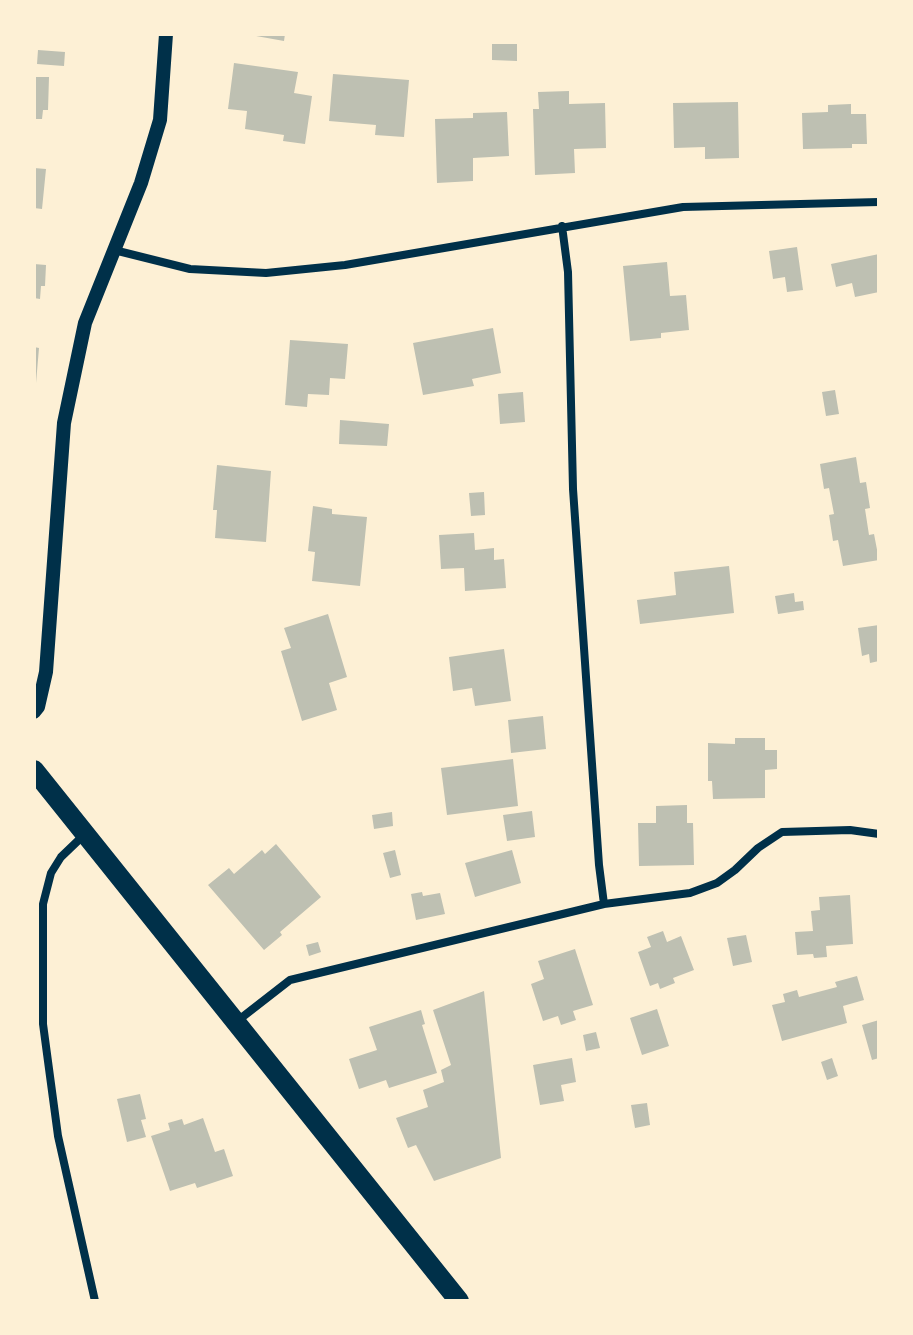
<!DOCTYPE html>
<html>
<head>
<meta charset="utf-8">
<style>
	body { margin:0 }
	#map { position:relative; width:913px; height:1335px; overflow:hidden; background:#fdf0d5; font-family:Manrope,sans-serif }
	canvas { display:block }
	.frame { position:absolute; inset:0; border:36px solid #fdf0d5; pointer-events:none }
</style>
</head>
<body>
<div id="map">
<canvas width="913" height="1335"></canvas>
<div class="frame"></div>
</div>
<script>
const ctx = document.querySelector('canvas').getContext('2d');
ctx.lineJoin = 'round';
function fill(path, color) { ctx.fillStyle = color; ctx.fill(path, 'evenodd'); }
function trace(path, color, width, dash) { ctx.strokeStyle = color; ctx.lineWidth = width; ctx.lineCap = dash ? 'butt' : 'round'; ctx.setLineDash(dash || []); ctx.stroke(path); }
const building = new Path2D(`
	M245 34H285L284 41Z
	M492 44H517V61L492 60Z
	M38 50 65 52 64 66 37 64Z
	M234 63 298 72 294 93 312 96 305 144 283 141 284 135 245 129 247 111 228 109Z
	M333 74 409 80 404 137 375 135 376 125 329 121Z
	M34 77H49L48 110H43L42 119H34Z
	M569 91V104L605 103 606 148 574 149 575 173 535 175 533 109H539L538 92Z
	M738 102 739 158 705 159V147L674 148 673 103Z
	M851 104V114H866L867 144H852V148L803 149 802 113 828 112V105Z
	M507 112 509 156 473 158V181L437 183 435 119 473 118V113Z
	M34 168 46 169 42 209 34 208Z
	M797 247 803 290 787 292 785 277 773 279 769 251Z
	M879 254V292L855 297 852 283 836 287 831 264Z
	M667 262 670 296 686 295 689 330 661 333V338L630 341 623 266Z
	M34 264 46 265 45 286H41L40 299 34 298Z
	M493 328 501 373 472 379 474 386 423 395 413 343Z
	M290 340 348 344 345 379 330 378 329 395 308 394 307 407 285 405Z
	M34 347 39 348 36 383H34Z
	M835 390 839 414 826 416 822 392Z
	M523 392 525 422 500 424 498 394Z
	M340 420 389 424 387 446 339 444Z
	M856 457 860 483 866 482 870 508 865 509 869 535 874 534 879 560 843 566 838 540 833 541 829 515 834 514 829 488 824 489 820 464Z
	M217 465 271 471 266 542 215 538 217 510H213Z
	M484 492 485 515 471 516 469 493Z
	M313 506 332 509V514L367 517 360 586 312 581 315 552 308 551Z
	M474 533 475 550 494 548V560L504 559 506 588 465 591 464 568 441 569 439 535Z
	M729 566 734 613 640 624 637 600 676 595 674 572Z
	M794 593 795 602 803 601 804 610 778 614 775 596Z
	M328 614 347 677 329 683 337 710 302 721 281 651 291 648 284 628Z
	M879 625V661L870 663 869 654 862 656 858 628Z
	M504 649 511 701 475 706 472 688 453 691 449 657Z
	M543 716 546 749 511 753 508 720Z
	M735 738H765V750H777V769L765 770V798L713 799 712 781H708V743L735 744Z
	M513 759 518 806 447 815 441 768Z
	M687 805V823H693L694 865 639 866 638 823H656V806Z
	M532 811 535 837 507 841 503 815Z
	M392 812 393 826 374 829 372 815Z
	M276 844 321 897 280 932 282 935 264 950 208 885 229 868 234 874 262 850 265 854Z
	M395 850 401 875 390 878 383 853Z
	M512 850 521 883 475 897 465 863Z
	M422 892 423 896 440 893 445 914 416 920 411 894Z
	M850 895 853 944 826 946 827 957 814 958 813 954 797 955 795 932 813 931 811 911 820 910 819 897Z
	M663 931 667 942 681 936 694 970 673 978 675 983 660 989 658 983 650 986 638 952 651 947 647 937Z
	M746 935 752 962 733 966 727 938Z
	M318 942 321 952 309 956 306 945Z
	M575 949 593 1005 573 1011 576 1020 561 1025 558 1016 543 1021 531 984 544 979 538 961Z
	M857 976 864 1000 843 1006 847 1023 782 1041 772 1005 785 1002 783 994 797 990 799 997 837 987 835 982Z
	M484 991 501 1158 434 1181 416 1145 408 1148 396 1118 428 1107 423 1090 444 1082 441 1070 451 1065 433 1010Z
	M657 1009 669 1046 642 1055 630 1018Z
	M421 1010 425 1024 422 1025 437 1073 389 1088 386 1080 359 1089 349 1059 377 1050 369 1027Z
	M879 1020V1058L872 1060 862 1025Z
	M596 1032 600 1048 586 1051 583 1035Z
	M572 1058 576 1082 561 1085 564 1101 540 1105 533 1065Z
	M832 1058 838 1076 827 1080 821 1062Z
	M140 1094 146 1119 141 1120 146 1137 127 1142 117 1099Z
	M647 1103 650 1125 635 1128 631 1105Z
	M203 1118 215 1152 224 1149 233 1176 197 1188 195 1183 170 1191 151 1136 170 1130 168 1123 182 1119 184 1125Z`);
const minor = new Path2D(`
	M562 226 568 272 573 489 599 865 604 904
	M114 250 190 269 266 273 345 265 683 207 879 202
	M85 834 61 857 51 873 43 904V1024L58 1136 95 1301
	M236 1022 290 980 604 904 690 893 717 883 735 870 758 848 782 832 850 830 879 834`);
const tertiary = new Path2D(`
	M34 712 38 707 46 672 64 423 85 323 141 183 160 120 166 34`);
const primary = new Path2D(`
	M34 770 459 1301`);
fill(building, '#bec0b2');
trace(minor, '#003049', 8);
trace(tertiary, '#003049', 14);
trace(primary, '#003049', 20);
</script>
</body>
</html>
